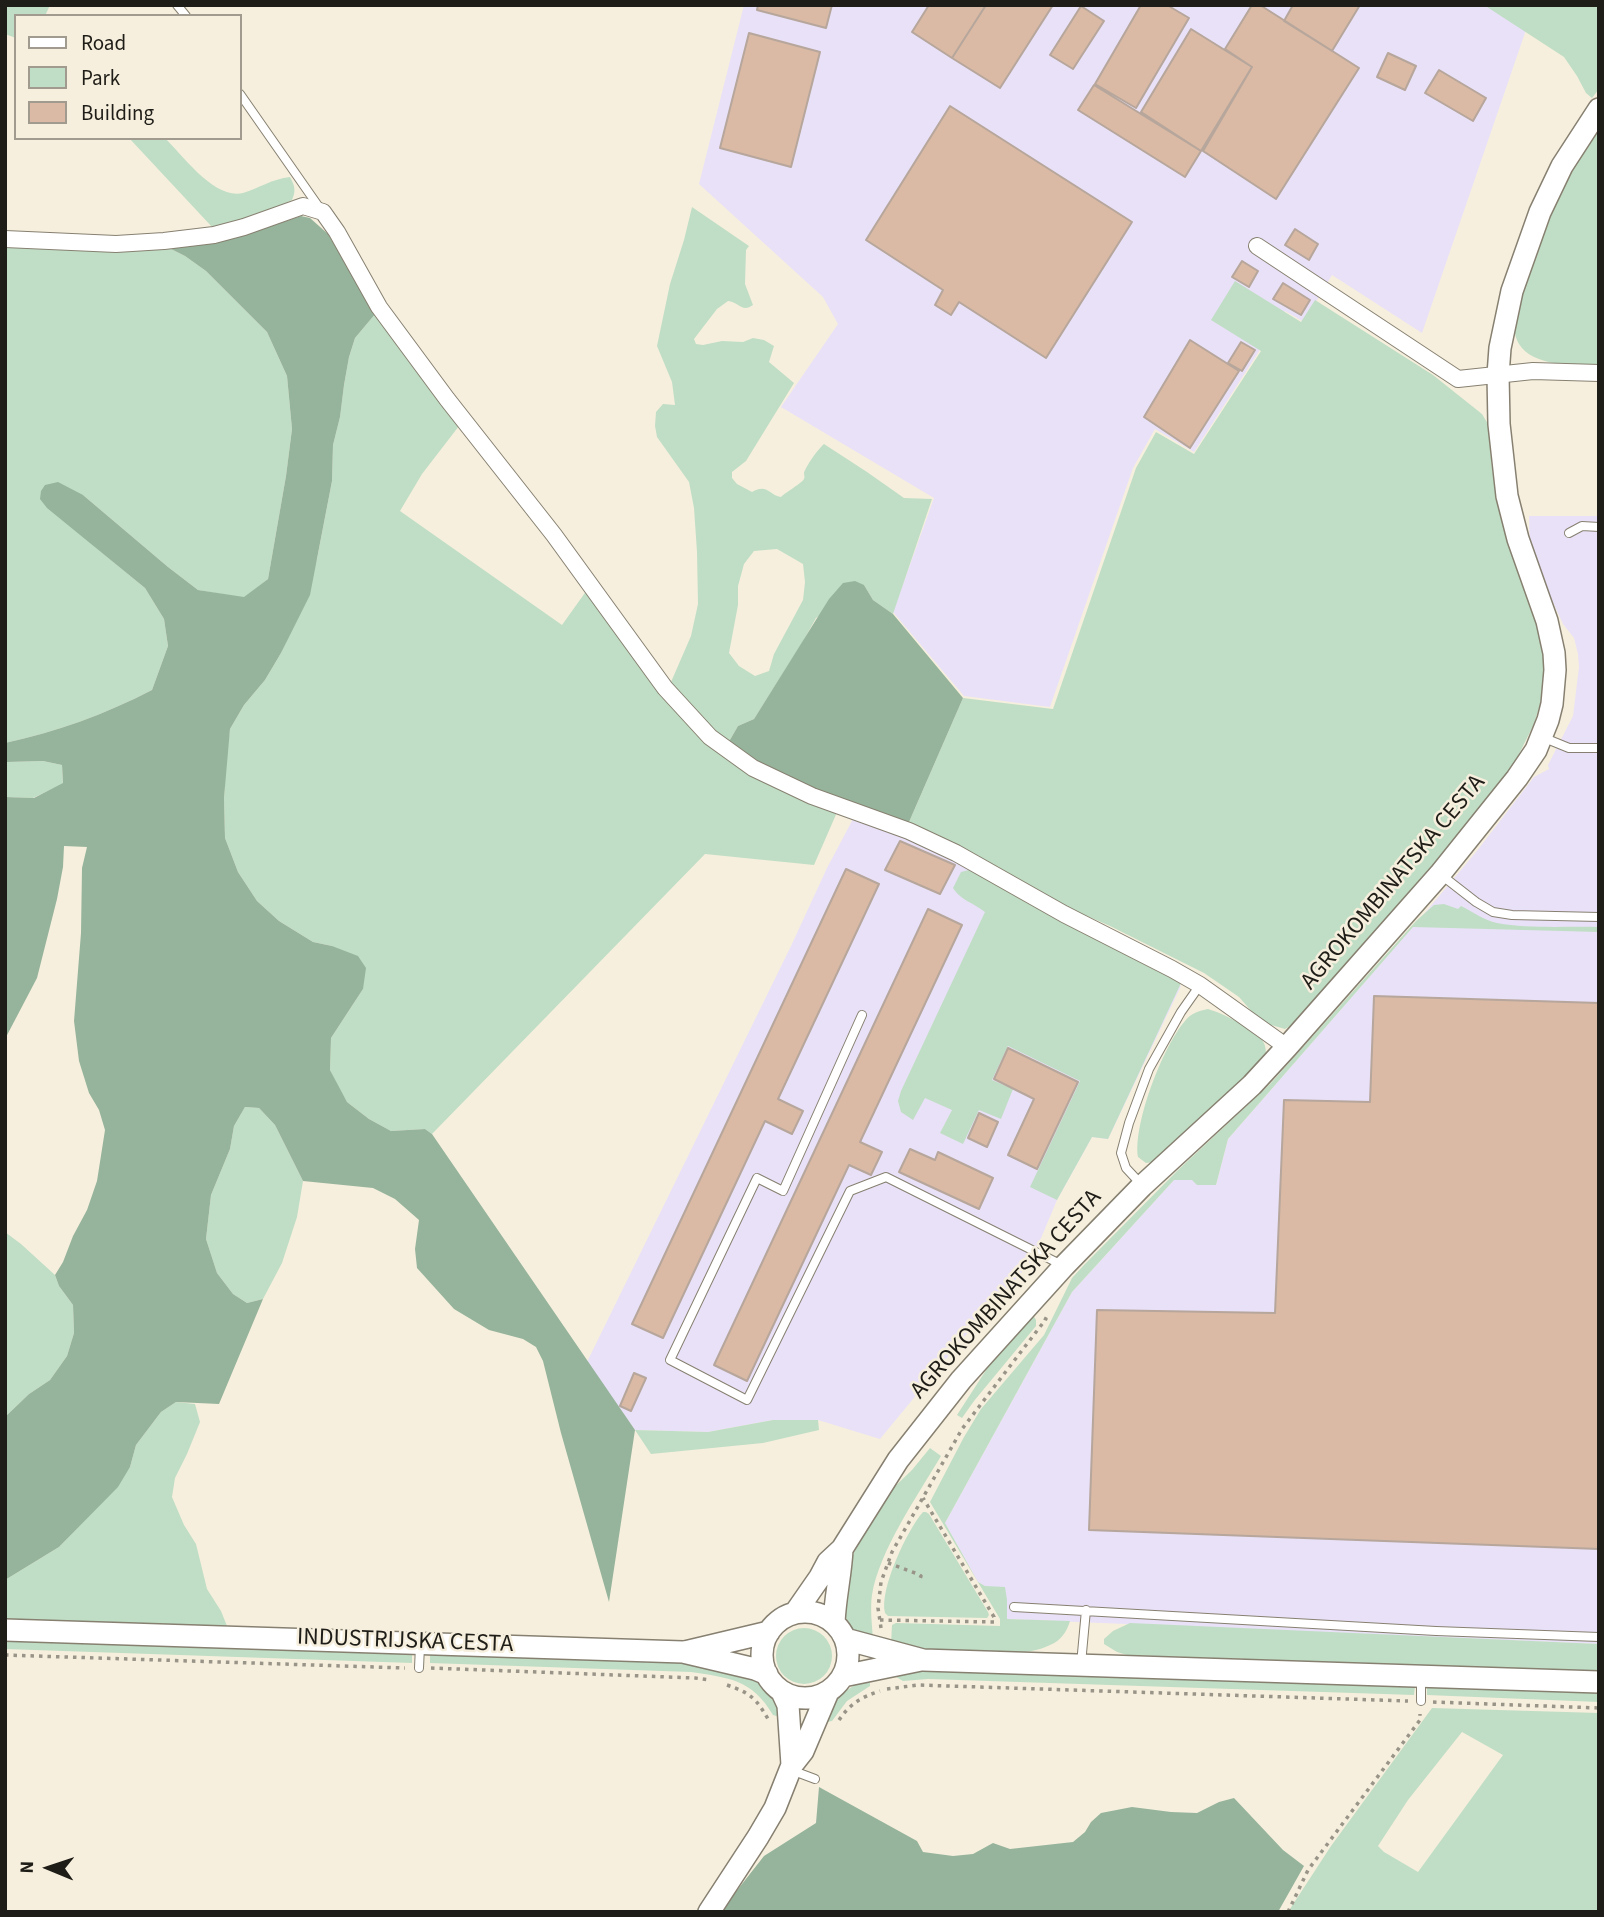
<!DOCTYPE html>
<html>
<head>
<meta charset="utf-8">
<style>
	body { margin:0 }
	#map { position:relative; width:1604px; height:1917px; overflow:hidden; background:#f6efde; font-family:"Source Sans 3",sans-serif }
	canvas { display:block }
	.frame { position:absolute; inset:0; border:7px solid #1f1d17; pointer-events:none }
	.legend { position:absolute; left:14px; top:14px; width:228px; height:126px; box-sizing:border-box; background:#f6efde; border:2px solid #a09b8e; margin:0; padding:9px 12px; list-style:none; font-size:21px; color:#1f1d17 }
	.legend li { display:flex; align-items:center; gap:14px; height:35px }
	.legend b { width:35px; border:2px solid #a09b8e }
	.north { position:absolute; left:14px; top:1833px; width:70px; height:70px; -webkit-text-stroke:5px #f6efde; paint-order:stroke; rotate:272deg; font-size:19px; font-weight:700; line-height:28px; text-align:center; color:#1f1d17 }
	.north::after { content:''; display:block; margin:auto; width:24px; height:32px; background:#1f1d17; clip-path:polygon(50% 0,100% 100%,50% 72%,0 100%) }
</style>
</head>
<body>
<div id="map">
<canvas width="1604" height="1917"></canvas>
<div class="frame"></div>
<ul class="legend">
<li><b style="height:9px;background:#fff"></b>Road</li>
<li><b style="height:19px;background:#c0dec5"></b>Park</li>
<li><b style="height:19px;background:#dabaa4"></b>Building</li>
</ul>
<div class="north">N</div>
</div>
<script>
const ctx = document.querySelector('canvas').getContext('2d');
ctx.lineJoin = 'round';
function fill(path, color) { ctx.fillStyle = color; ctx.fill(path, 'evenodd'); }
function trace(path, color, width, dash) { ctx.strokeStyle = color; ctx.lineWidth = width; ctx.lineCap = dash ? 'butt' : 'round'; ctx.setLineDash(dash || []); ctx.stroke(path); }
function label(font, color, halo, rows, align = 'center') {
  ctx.font = font + ' "Source Sans 3",sans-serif'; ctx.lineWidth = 5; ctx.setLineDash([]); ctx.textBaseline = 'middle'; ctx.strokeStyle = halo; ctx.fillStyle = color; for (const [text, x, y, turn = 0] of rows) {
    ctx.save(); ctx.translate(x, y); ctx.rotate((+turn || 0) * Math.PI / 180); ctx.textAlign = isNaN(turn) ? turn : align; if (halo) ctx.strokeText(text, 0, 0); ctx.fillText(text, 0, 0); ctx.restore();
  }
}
const industrial = new Path2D(`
	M744 5H1490L1527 27 1422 333 1332 275 1304 322 1285 311 1194 452 1155 429 1133 468 1050 707 964 696 893 612 934 498 781 407 838 324 823 297 699 184Z
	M1529 516H1599V1644L1007 1619V1600L978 1582 945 1523 1072 1292 1174 1180H1193L1216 1185 1228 1139 1413 927 1476 852 1534 777 1549 769 1548 765 1573 716 1579 667 1578 654 1574 638 1563 624 1530 553Z
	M853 819 903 835 954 858 969 870 1181 986 1108 1139 1092 1137 1057 1200 1031 1262 965 1336 880 1439 818 1420H773L708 1432 635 1430 587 1362 791 946 827 868Z`);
const green = new Path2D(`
	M5 5H50L45 16H16V38L5 34Z
	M1484 5H1599V89L1592 98 1586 93 1577 76 1564 57Z
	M1599 127V366C1575 365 1533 367 1519 344 1507 323 1521 297 1528 277 1545 224 1567 173 1599 127Z
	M129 138H165C183 156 215 200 243 193 259 188 272 179 290 177 295 186 296 191 292 200L259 216 213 228Z
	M692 207 749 246 746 250 745 284 753 305C742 313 739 302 728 301L717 309 694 339 696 344 703 345 722 341 743 342 753 338 764 340 774 346 769 362 794 383 746 461 732 472V478L737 484 752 492C767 483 769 495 781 497 786 492 802 483 804 479 805 477 804 475 804 473 806 466 818 449 824 444L867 472 904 498 932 499 893 614 873 600 864 585 816 618 802 643 754 719 738 726 727 745 691 710 671 682 691 636 698 604 697 552 694 508 689 482 657 437 655 426 656 412 663 404 675 405 672 382 657 346 670 284 684 240ZM777 549 803 564 805 582 803 600 774 654 769 671 755 676 739 666 729 653 738 605V586L744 564 754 551Z
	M5 246 169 248 185 256 206 271 267 332 287 376 292 429 286 476 268 579 244 598 198 590 168 567 83 495 94 546 145 588 164 619 168 646 152 690C106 714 56 732 5 743Z
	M1235 281 1301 322 1315 300 1433 375 1482 414 1488 424 1492 468 1502 522 1533 610 1542 641 1544 673 1542 697 1534 724 1512 768 1465 829 1349 963 1295 1023 1285 1029 1261 1022 1239 997 1204 973 1110 926 1053 901 949 841 909 822 963 698 1053 709 1136 468 1156 432 1194 454 1261 351 1211 320Z
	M376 313 459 426 422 474 400 511 562 625 587 590 670 706 711 746 838 810 814 865 705 854 432 1134 425 1129 391 1131 369 1119 347 1102 339 1089 330 1070 331 1038 363 989 332 946 313 942 279 921 257 901 238 872 225 838 224 799 226 760 230 729 244 705 265 680 281 653 293 626 317 559 332 481 333 445 340 417 344 385 349 357 355 338Z
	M5 761 8 762 43 761 62 765 63 784 33 798 5 797Z
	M969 870 1182 981 1108 1139 1092 1137 1057 1200 1030 1187 1080 1081 1008 1046 992 1080 1013 1089 1001 1119 979 1110 963 1144 940 1133 952 1110 925 1098 913 1120 901 1112 898 1101 901 1091 985 912C974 903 960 900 953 888L961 872Z
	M1444 904 1458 909 1461 906C1473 912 1484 920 1497 923 1530 929 1566 926 1599 927V932L1413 927 1228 1139 1216 1185H1197L1192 1180H1174L1072 1292 945 1523 978 1582 985 1586 1005 1587 1007 1600V1619L1070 1621C1067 1631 1061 1641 1050 1645 1028 1656 1002 1652 979 1651 949 1650 920 1650 891 1644L892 1625 896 1623 1000 1626V1619L930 1502 964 1437 981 1409 1044 1335 1072 1278 1083 1266 1177 1171 1270 1084 1416 921 1434 905Z
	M1208 1009C1222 1013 1253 1028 1262 1040 1266 1045 1266 1051 1266 1057L1154 1162 1146 1163 1138 1157C1133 1124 1163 1046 1185 1021 1191 1013 1199 1011 1208 1009Z
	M245 1107 259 1108 275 1125 303 1181 297 1217 282 1263 263 1299 247 1303 233 1294 217 1273 206 1239 211 1195 230 1149 234 1126Z
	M5 1232 21 1244 55 1275 59 1286 73 1305 74 1333 67 1356 50 1380 29 1394 5 1417Z
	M1033 1315 1036 1320V1326L974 1401 962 1418 957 1415 990 1364Z
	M176 1402 195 1404 200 1422 187 1454 175 1478 172 1497 184 1525 196 1544 207 1589 221 1611 227 1626 5 1619V1580L59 1547 87 1518 130 1467 136 1445 161 1412Z
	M773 1420H818L819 1430 763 1443 651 1454 635 1430 708 1432Z
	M930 1448 941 1456C918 1495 879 1551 872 1595 870 1609 872 1624 873 1639L853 1630 844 1614 846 1576 853 1555 867 1526 887 1494 912 1470Z
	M923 1512H926L929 1514 988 1612 989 1615 987 1618 888 1616 885 1613C879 1590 907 1530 923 1512Z
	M1130 1623 1599 1644V1671L1127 1655 1117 1652 1104 1644V1639L1113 1631Z
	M776 1656a28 28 0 1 1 56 0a28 28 0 1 1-56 0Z
	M5 1641 412 1654V1663L5 1649Z
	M430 1654 675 1661C708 1665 751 1668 774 1697 778 1703 780 1711 783 1718L773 1715C752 1679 729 1678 691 1672L430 1663Z
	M916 1670 1415 1686 1414 1695 928 1679 903 1681 891 1674Z
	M870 1679V1686L847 1701 832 1721 821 1723C834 1701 845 1686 870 1679Z
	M1427 1686 1599 1692V1702L1427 1695Z
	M1432 1708 1599 1713V1912H1288L1331 1846ZM1462 1732 1503 1755 1418 1872 1384 1852 1378 1846 1408 1800Z`);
const forest = new Path2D(`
	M301 216 310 218 328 234 376 313 355 338 349 357 344 385 340 417 333 445 332 481 310 595 281 653 265 680 244 705 230 729 224 798 225 838 238 872 257 901 279 921 313 942 332 946 358 956 366 968 363 989 331 1038 330 1070 347 1102 369 1119 391 1131 425 1129 432 1134 635 1430 609 1602 561 1433 543 1361 536 1347 523 1339 489 1330 454 1309 417 1268 415 1249 419 1220 395 1199 373 1188 303 1181 275 1125 259 1108 245 1107 234 1126 230 1149 211 1195 206 1239 217 1273 233 1294 247 1303 263 1299 219 1404 176 1402 161 1412 136 1445 130 1467 118 1487 59 1547 5 1580V1417L29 1394 50 1380 67 1356 74 1333 73 1305 59 1286 55 1275 63 1262 73 1236 87 1210 97 1181 105 1130 99 1110 89 1093 79 1061 74 1021 81 933 82 868 87 847 64 846 63 867 57 899 37 978 5 1039V797L34 798 63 783 62 765 43 761 7 762 5 761V743C56 732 106 714 152 690L168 646 164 619 145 588 47 508 40 499 41 491 45 485 58 482 83 495 168 567 198 590 244 597 268 579 286 476 292 429 287 376 267 332 206 271 185 256 169 248 268 227Z
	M855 581 864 585 873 600 893 614 963 698 909 822 854 807 797 784 727 745 738 726 754 719 829 599 843 583Z
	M819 1787 917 1841 923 1852 953 1856 973 1854 993 1843 1010 1849 1073 1842 1085 1832 1091 1822 1101 1813 1132 1807 1171 1812 1197 1813 1219 1802 1234 1798 1283 1850 1304 1866 1278 1912H720L764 1856 816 1823Z`);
const building = new Path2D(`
	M758 5H832L826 28 757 10Z
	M929 5H986L952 58 912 32Z
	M986 5H1053L1000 88 952 58Z
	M1141 5H1167L1189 18 1136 108 1095 84Z
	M1252 5H1260L1359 68 1276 199 1203 151 1252 67 1225 49Z
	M1293 5H1360L1332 51 1284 21Z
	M1081 6 1104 21 1073 69 1050 55Z
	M1191 29 1252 67 1201 151 1141 112Z
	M749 33 820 52 791 167 720 148Z
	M1388 53 1416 66 1405 90 1377 77Z
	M1439 70 1486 98 1473 121 1425 93Z
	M1094 85 1201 151 1185 177 1078 110Z
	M950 106 1132 222 1046 358 959 302 951 315 935 305 943 290 866 240Z
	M1295 229 1318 244 1309 260 1285 245Z
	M1242 261 1258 271 1249 287 1232 277Z
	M1283 283 1310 300 1301 315 1273 299Z
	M1190 340 1239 371 1190 448 1144 417Z
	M1241 342 1255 350 1242 371 1228 363Z
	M900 841 955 865 940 894 885 870Z
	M846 869 879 884 778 1099 803 1111 792 1134 765 1121 663 1338 632 1324Z
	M928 909 962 925 860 1142 882 1152 871 1175 849 1165 747 1381 714 1365Z
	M1374 996 1599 1003V1549L1089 1530 1097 1310 1275 1313 1284 1100 1370 1102Z
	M1008 1048 1078 1082 1037 1169 1008 1155 1034 1099 994 1079Z
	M979 1113 998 1122 987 1147 968 1138Z
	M910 1149 935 1160 938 1152 993 1178 979 1209 899 1172Z
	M634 1373 646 1378 631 1411 620 1406Z`);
const path = new Path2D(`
	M888 1563 918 1574 921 1576 920 1579
	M880 1620 994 1622V1617L923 1498
	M881 1628 878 1608 881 1582 892 1552 962 1429 1046 1319 1044 1318
	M5 1655 405 1668
	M431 1668 695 1678 710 1680
	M727 1685C750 1693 756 1698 768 1719
	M887 1689 918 1685 1408 1701
	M1433 1702 1599 1708
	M839 1720C850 1704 861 1697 880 1691
	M1288 1912 1308 1870 1420 1720V1714`);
const lane = new Path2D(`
	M177 5 186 16
	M240 94 321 210
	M1569 533 1582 526 1599 527
	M1542 737 1569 748H1599
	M1440 874 1476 902 1493 912 1512 915 1599 917
	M862 1015 783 1191 757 1178 670 1360 747 1400 850 1191 886 1177 1064 1266
	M1140 1183 1126 1168 1121 1153 1129 1123 1149 1069 1181 1012 1200 985
	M1014 1607 1436 1631 1599 1637
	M1081 1664 1086 1610
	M419 1668 420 1646
	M1421 1678V1701
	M791 1770 815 1779`);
const street = new Path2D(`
	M5 239 116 244 164 241 214 235 244 227 303 206 323 212 337 232 379 307 447 399 554 535 665 688 710 737 753 768 812 796 909 831 956 853 1064 914 1172 969 1200 985 1287 1047
	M1257 246 1458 379 1533 371 1599 373`);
const secondary = new Path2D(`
	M762 1655a43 43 0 1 1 86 0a43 43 0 1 1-86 0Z
	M795 1613 820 1577 828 1562 842 1549 898 1460 961 1380 1064 1266 1142 1186 1252 1085 1287 1047 1440 874 1517 778 1536 750 1548 720 1552 704 1555 670 1554 653 1547 621 1518 539 1507 496 1499 424 1498 375 1500 348 1512 291 1540 212 1562 166 1599 109
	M834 1623C835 1597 841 1574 842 1549
	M5 1630 683 1652 755 1669 767 1674
	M845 1639 923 1660 1599 1682
	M685 1652 769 1632
	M843 1676 921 1660
	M782 1692 788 1705 792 1765
	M709 1912 758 1837 775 1808 792 1765 803 1751 828 1692`);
const streetNames = [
	["AGROKOMBINATSKA CESTA",1394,883,-50],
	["AGROKOMBINATSKA CESTA",1007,1295,-48],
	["INDUSTRIJSKA CESTA",405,1642,2]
];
fill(industrial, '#e9e1f7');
fill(green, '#c0dec5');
fill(forest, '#96b49b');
fill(building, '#dabaa4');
trace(building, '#b6a69c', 2);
trace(lane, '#878071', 10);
trace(street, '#878071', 18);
trace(secondary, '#878071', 24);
trace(path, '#999488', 3.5, [3.5, 5]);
trace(lane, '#fff', 8);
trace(street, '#fff', 16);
trace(secondary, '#fff', 21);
label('24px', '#1f1d17', '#f6efde', streetNames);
</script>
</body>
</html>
